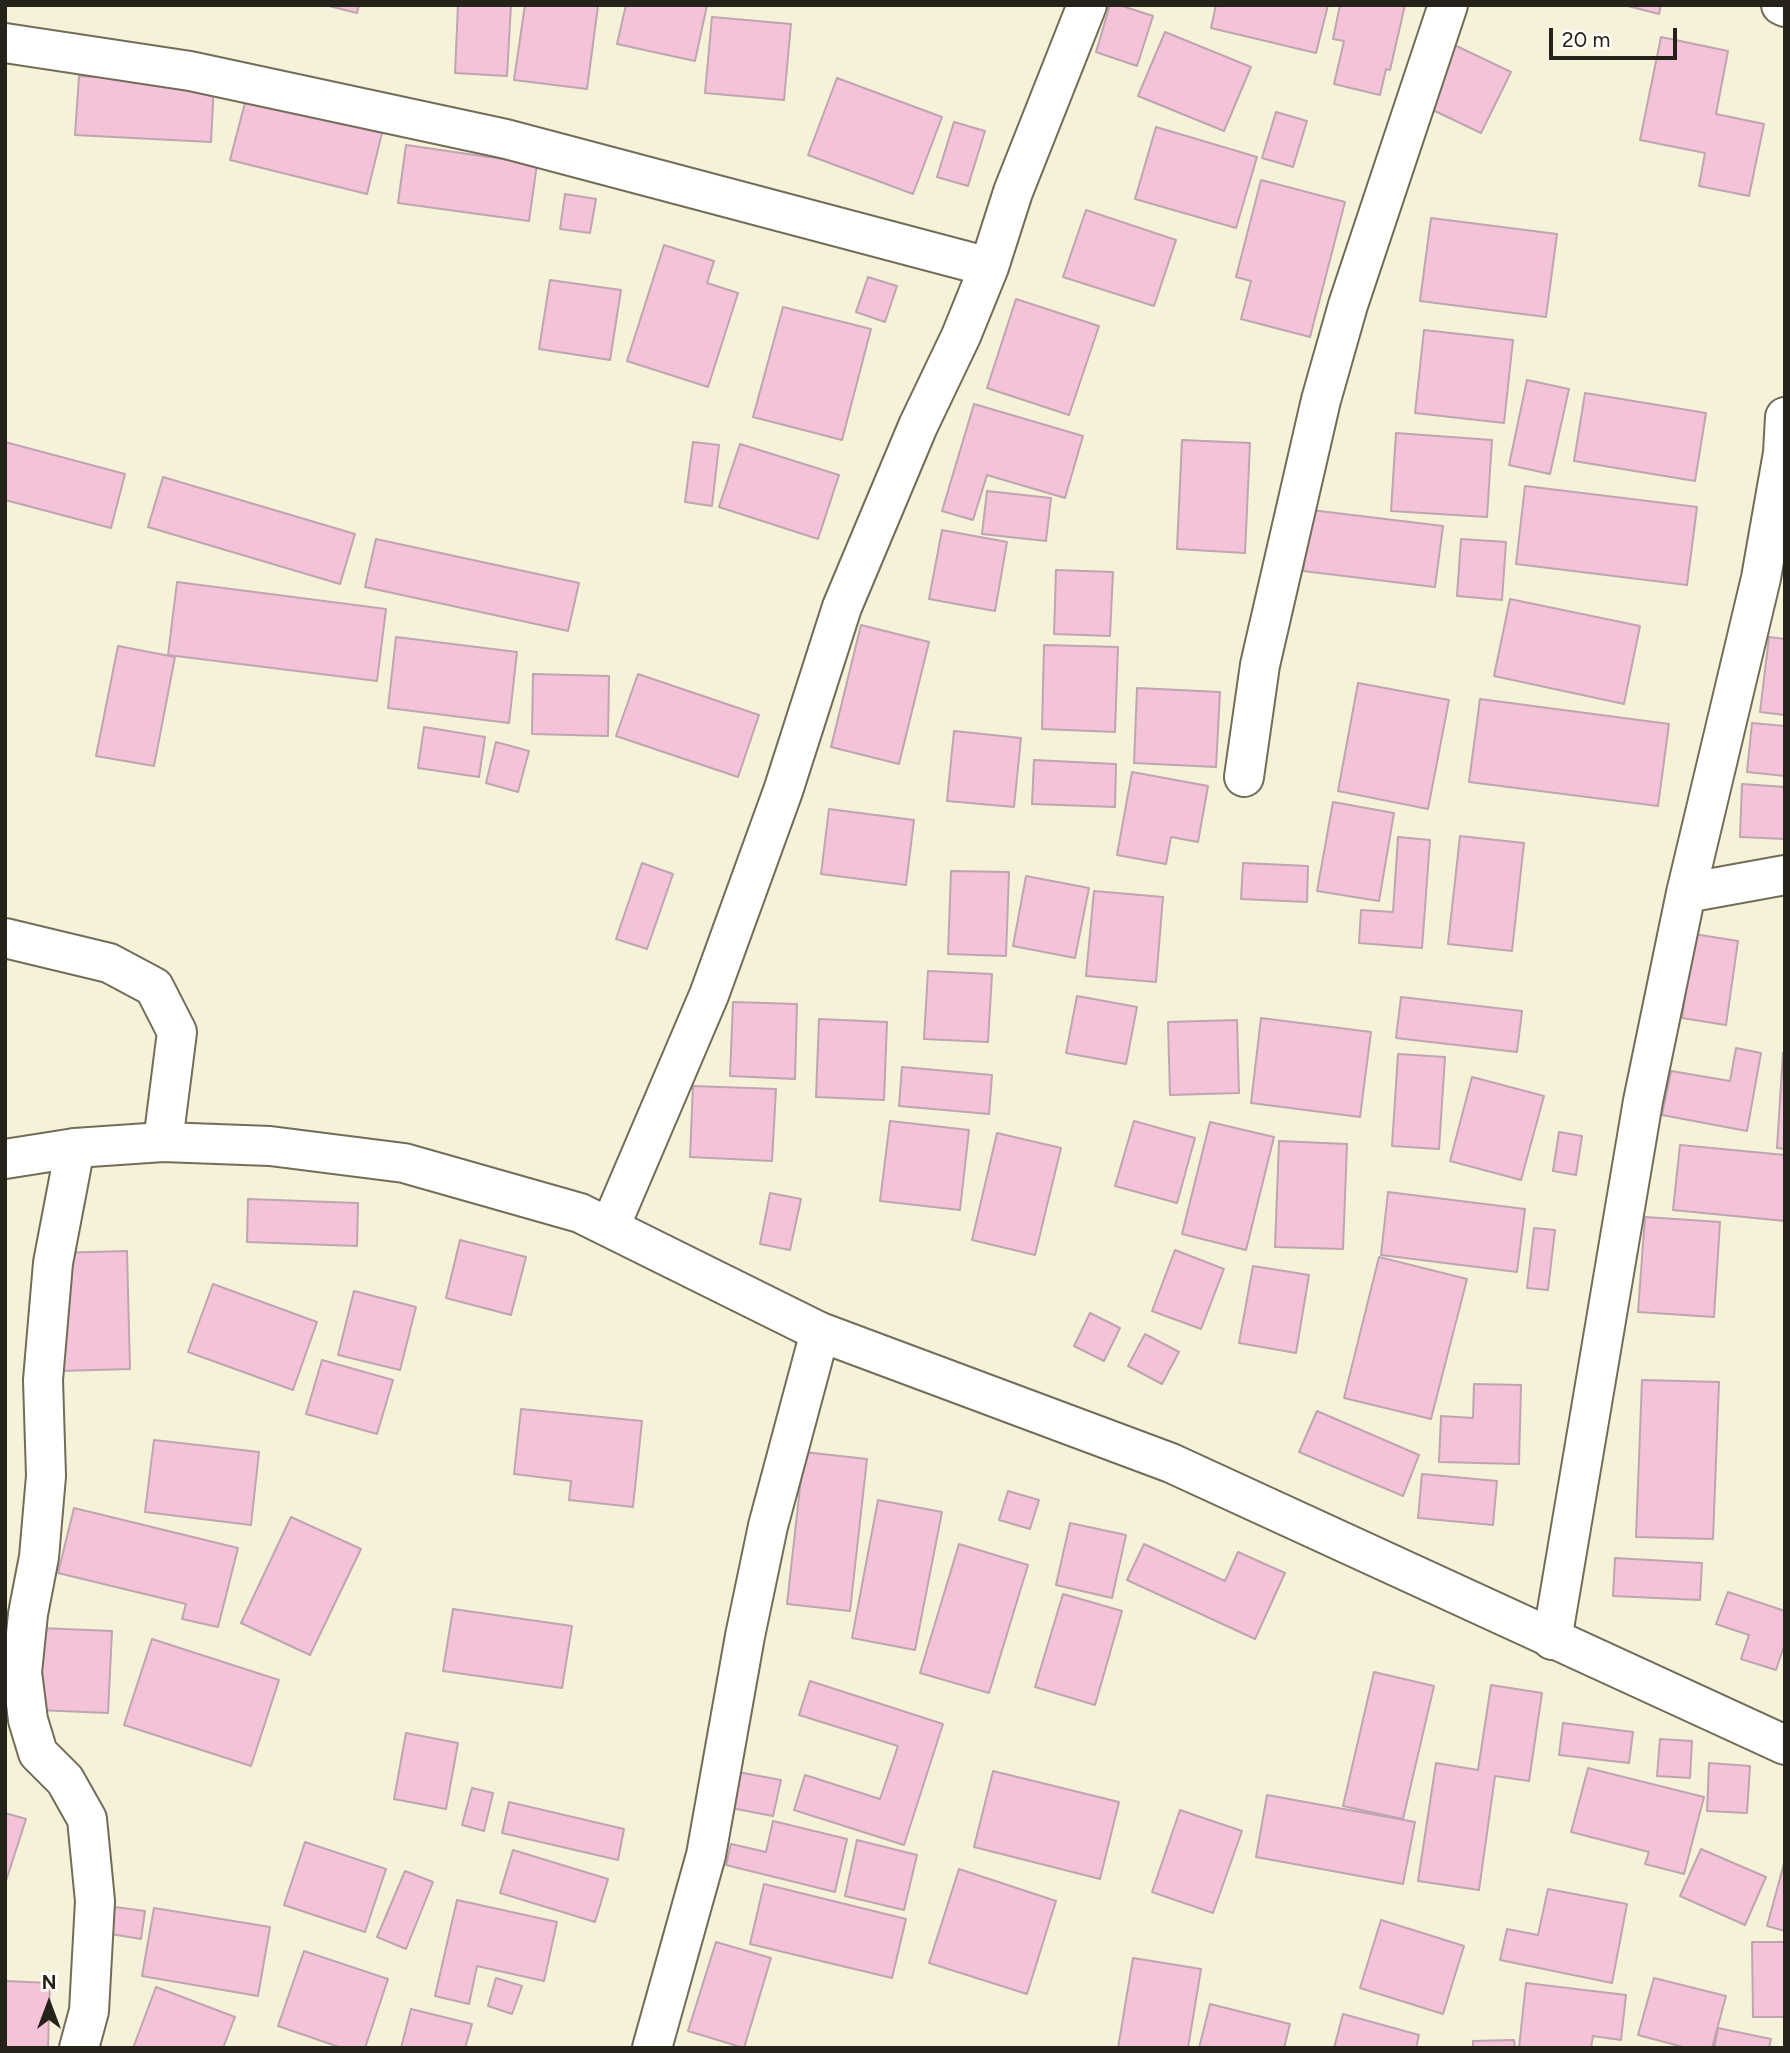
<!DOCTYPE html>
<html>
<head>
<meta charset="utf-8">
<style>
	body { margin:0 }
	#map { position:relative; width:1790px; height:2053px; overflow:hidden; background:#f6f1d9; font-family:Figtree,sans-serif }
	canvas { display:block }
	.frame { position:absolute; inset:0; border:7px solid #242219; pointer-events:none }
	.north { position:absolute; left:14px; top:1969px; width:70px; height:70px; -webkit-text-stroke:5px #fffef9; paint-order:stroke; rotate:0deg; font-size:19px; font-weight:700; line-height:28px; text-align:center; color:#242219 }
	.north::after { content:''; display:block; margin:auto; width:24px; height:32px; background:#242219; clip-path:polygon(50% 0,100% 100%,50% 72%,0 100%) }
	.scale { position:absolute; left:1549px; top:28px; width:128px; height:32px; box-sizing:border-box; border:4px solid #242219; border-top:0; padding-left:9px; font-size:21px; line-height:24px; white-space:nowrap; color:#242219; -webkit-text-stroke:5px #fffef9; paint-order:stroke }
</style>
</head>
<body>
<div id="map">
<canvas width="1790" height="2053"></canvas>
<div class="frame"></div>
<div class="north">N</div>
<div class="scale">20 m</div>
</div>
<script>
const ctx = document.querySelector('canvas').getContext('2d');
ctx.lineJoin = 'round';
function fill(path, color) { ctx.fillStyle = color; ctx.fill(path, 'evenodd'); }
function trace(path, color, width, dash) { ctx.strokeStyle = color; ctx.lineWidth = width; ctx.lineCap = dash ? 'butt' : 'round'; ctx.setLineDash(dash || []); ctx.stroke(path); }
const building = new Path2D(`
	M325 5H359L357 13Z
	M458 5H511L507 76 455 73Z
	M525 5 598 6 587 89 514 80Z
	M626 5H707L695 61 617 44Z
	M1110 5H1119L1153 16 1137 66 1096 52Z
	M1216 5H1328L1316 53 1211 28Z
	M1340 5H1405L1390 70 1386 69 1380 95 1334 84 1344 41 1333 39Z
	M1624 5H1661L1659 14Z
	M712 17 791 24 784 100 705 93Z
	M1165 32 1251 67 1224 131 1138 96Z
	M1661 37 1728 51 1716 114 1764 124 1749 196 1699 186 1705 153 1640 140Z
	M1448 42 1511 72 1481 133 1418 103Z
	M79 76 214 83 211 142 75 135Z
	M837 78 942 117 913 194 808 155Z
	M246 99 382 133 367 194 230 160Z
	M1276 112 1307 121 1293 167 1262 158Z
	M954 122 985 131 968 186 937 177Z
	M1156 127 1257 157 1236 228 1135 199Z
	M406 145 537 164 529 221 398 203Z
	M1261 180 1345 202 1310 337 1241 319 1251 281 1236 277Z
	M565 194 596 199 590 233 560 229Z
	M1086 210 1176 240 1154 306 1063 277Z
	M1431 218 1557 234 1546 317 1420 301Z
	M664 245 714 261 707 283 738 293 708 387 627 361Z
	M868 277 897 286 885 322 856 312Z
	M550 280 621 290 610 360 539 349Z
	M1016 299 1099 326 1069 415 987 388Z
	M783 307 871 329 842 440 753 417Z
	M1424 330 1513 340 1504 423 1415 413Z
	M1527 380 1569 389 1550 474 1509 465Z
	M1585 393 1706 413 1695 481 1574 461Z
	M974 404 1083 436 1065 498 987 475 973 520 942 511Z
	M1396 433 1492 440 1487 517 1391 511Z
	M1182 440 1250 443 1245 553 1177 549Z
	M5 442 125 474 111 528 5 500Z
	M693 442 719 445 712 506 685 502Z
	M740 444 839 475 818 539 719 507Z
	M163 477 355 534 340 584 148 527Z
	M1525 486 1697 507 1687 585 1516 564Z
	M987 491 1051 498 1046 541 982 534Z
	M1311 510 1443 526 1435 587 1303 571Z
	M942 530 1007 542 995 611 929 599Z
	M376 539 579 583 568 631 365 587Z
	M1461 539 1506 542 1502 600 1457 596Z
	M1056 570 1113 572 1110 636 1054 634Z
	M177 582 386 609 377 681 168 655Z
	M1510 599 1640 626 1624 704 1494 676Z
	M861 625 929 642 899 764 831 747Z
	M396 637 517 652 509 723 388 708Z
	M1769 637 1785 639V715L1760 712Z
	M1044 645 1118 647 1115 732 1042 729Z
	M118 646 175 657 154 766 96 756Z
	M533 674 609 676 608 736 532 734Z
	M638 674 759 715 738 777 616 736Z
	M1358 683 1449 700 1428 809 1338 791Z
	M1137 688 1220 692 1216 767 1134 763Z
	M1480 699 1669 724 1658 806 1469 782Z
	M1752 723 1785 726V776L1747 772Z
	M424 727 485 737 479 777 418 768Z
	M954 731 1021 738 1014 807 947 801Z
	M496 742 529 751 518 792 486 783Z
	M1034 760 1116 764 1115 807 1032 804Z
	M1132 772 1208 786 1198 842 1171 837 1166 864 1117 855Z
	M1742 784 1785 787V839L1740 837Z
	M1333 802 1394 813 1379 901 1317 891Z
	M829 809 914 820 906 885 821 874Z
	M1460 836 1524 843 1512 951 1448 944Z
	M1398 837 1430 840 1422 948 1359 943 1361 910 1393 912Z
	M642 863 673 874 647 949 616 939Z
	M1243 863 1308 866 1307 902 1241 899Z
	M951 871 1009 872 1006 956 948 954Z
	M1026 876 1089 888 1075 958 1013 946Z
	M1094 891 1163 897 1156 982 1086 976Z
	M1694 934 1738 941 1726 1025 1682 1018Z
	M928 971 992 974 988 1042 924 1039Z
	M1077 996 1137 1007 1126 1064 1066 1053Z
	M1401 997 1522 1011 1517 1052 1396 1038Z
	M733 1002 797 1004 795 1079 730 1076Z
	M1261 1018 1371 1032 1360 1117 1251 1103Z
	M819 1019 887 1022 884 1100 816 1097Z
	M1237 1020 1239 1093 1170 1095 1168 1022Z
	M1736 1048 1761 1053 1747 1131 1662 1115 1671 1071 1730 1081Z
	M1783 1053H1785V1149L1777 1148Z
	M1398 1054 1445 1057 1439 1149 1392 1146Z
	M902 1067 992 1075 989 1114 899 1106Z
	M1472 1077 1544 1096 1521 1180 1450 1161Z
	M693 1086 776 1089 772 1161 690 1157Z
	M890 1121 969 1130 960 1210 880 1201Z
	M1134 1121 1195 1138 1177 1203 1115 1186Z
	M1210 1122 1274 1137 1246 1250 1182 1234Z
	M1559 1132 1582 1136 1576 1175 1553 1171Z
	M997 1133 1061 1148 1035 1255 972 1240Z
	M1279 1141 1347 1144 1343 1249 1275 1247Z
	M1680 1145 1785 1155V1221L1673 1210Z
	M1388 1192 1525 1209 1517 1272 1381 1255Z
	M770 1193 801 1199 790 1250 760 1244Z
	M248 1199 358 1203 357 1246 247 1242Z
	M1645 1217 1720 1222 1714 1317 1638 1312Z
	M1534 1228 1555 1230 1548 1290 1527 1288Z
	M460 1240 526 1257 511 1315 446 1298Z
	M1175 1250 1224 1269 1201 1329 1152 1311Z
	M127 1251 130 1369 58 1371 55 1253Z
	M1379 1257 1467 1279 1431 1419 1344 1398Z
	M1253 1266 1309 1275 1296 1353 1239 1343Z
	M213 1284 317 1322 293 1390 188 1352Z
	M354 1291 416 1307 400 1370 338 1355Z
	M1090 1313 1120 1328 1104 1361 1074 1346Z
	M1145 1334 1179 1352 1162 1384 1128 1366Z
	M322 1360 393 1380 377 1434 306 1414Z
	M1642 1380 1719 1382 1713 1539 1636 1537Z
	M1474 1384 1521 1385 1519 1464 1439 1462 1441 1416 1473 1418Z
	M521 1409 642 1421 633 1507 569 1500 571 1481 514 1474Z
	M1317 1411 1419 1455 1403 1496 1299 1452Z
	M154 1440 259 1452 251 1525 145 1512Z
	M804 1452 867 1459 850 1611 787 1604Z
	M1422 1474 1497 1481 1493 1525 1418 1518Z
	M1008 1491 1039 1500 1030 1529 999 1520Z
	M878 1500 942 1512 915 1650 852 1638Z
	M74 1508 238 1548 218 1627 182 1619 186 1604 58 1573Z
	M291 1517 361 1549 310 1655 241 1623Z
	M1070 1523 1126 1535 1112 1598 1056 1585Z
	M959 1544 1028 1565 989 1693 920 1673Z
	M1144 1544 1225 1581 1238 1552 1285 1573 1255 1639 1127 1580Z
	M1615 1558 1702 1563 1700 1600 1613 1596Z
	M1728 1592 1785 1611V1643L1776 1670 1741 1659 1749 1635 1716 1624Z
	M1063 1594 1122 1611 1095 1705 1035 1687Z
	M453 1609 572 1626 562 1688 443 1671Z
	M40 1628 112 1631 108 1713 37 1710Z
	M152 1639 279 1680 251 1766 124 1725Z
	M1374 1672 1434 1686 1403 1819 1343 1806Z
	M810 1681 943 1724 904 1845 794 1810 805 1775 880 1799 898 1746 799 1715Z
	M1491 1685 1542 1693 1529 1781 1495 1776 1479 1890 1418 1881 1436 1763 1478 1770Z
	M1563 1723 1633 1732 1629 1763 1559 1755Z
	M406 1733 458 1743 446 1809 394 1799Z
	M1660 1739 1692 1741 1690 1778 1657 1776Z
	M1709 1763 1750 1766 1747 1813 1707 1811Z
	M1588 1768 1704 1797 1684 1874 1645 1864 1649 1852 1571 1832Z
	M993 1771 1119 1802 1100 1879 974 1847Z
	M738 1772 781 1780 773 1816 731 1808Z
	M472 1788 493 1793 484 1831 462 1825Z
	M1267 1795 1415 1822 1403 1884 1256 1857Z
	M509 1802 624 1829 618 1860 502 1833Z
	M1180 1810 1242 1831 1213 1913 1152 1892Z
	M5 1813 26 1819 5 1884Z
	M773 1821 847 1839 835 1892 726 1865 731 1844 766 1852Z
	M857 1840 917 1855 904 1910 845 1896Z
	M305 1842 386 1869 365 1932 284 1905Z
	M1701 1849 1766 1877 1745 1925 1680 1896Z
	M513 1850 608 1879 595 1922 500 1893Z
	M1785 1860V1931L1767 1926Z
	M959 1869 1056 1901 1027 1994 929 1963Z
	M405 1871 433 1882 406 1949 377 1937Z
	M764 1884 906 1919 892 1978 750 1944Z
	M1548 1889 1627 1904 1612 1983 1500 1960 1507 1929 1538 1935Z
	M457 1900 557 1922 544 1981 477 1966 469 2004 435 1996Z
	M115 1907 145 1911 141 1939 111 1934Z
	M154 1908 270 1927 258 1996 142 1976Z
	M1381 1920 1464 1946 1443 2014 1360 1988Z
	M716 1942 771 1958 744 2048 688 2031Z
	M1752 1942H1785V2017H1753Z
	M304 1951 388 1979 365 2048H342L278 2026Z
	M1133 1958 1201 1969 1188 2048H1118Z
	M496 1978 522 1986 512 2014 488 2006Z
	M1654 1978 1726 1996 1712 2048H1687L1638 2035Z
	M5 1981 50 1983 48 2048H5Z
	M1526 1983 1626 1995 1621 2040 1593 2036 1591 2048H1519Z
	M156 1987 235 2017 223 2048H133Z
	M1210 2004 1290 2024 1284 2048H1199Z
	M411 2009 472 2024 465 2048H401Z
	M1343 2014 1419 2035 1416 2048H1334Z
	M1718 2028 1771 2039 1769 2048H1714Z
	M1514 2040 1515 2048H1473V2041Z`);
const street = new Path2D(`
	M1781 5 1785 7
	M5 43 190 71 506 139 989 267
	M1244 777 1260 665 1321 400 1348 305 1448 5
	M1686 893 1785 875
	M5 938 109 963 154 987 177 1032 163 1142
	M75 1148 53 1263 43 1380 46 1476 39 1557 28 1614 22 1672 28 1720 38 1753 65 1780 87 1819 95 1901 89 2011 79 2048
	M610 1227 709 995 783 791 842 607 918 426 961 336 989 267 1013 192 1087 5
	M1552 1640 1643 1101 1686 893 1761 578 1783 453 1785 417
	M652 2048 706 1855 745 1636 768 1526 820 1332`);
const secondary = new Path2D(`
	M5 1159 75 1148 163 1142 270 1146 404 1163 580 1213 820 1332 1171 1463 1785 1745`);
fill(building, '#f5c3d9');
trace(building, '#bea5b0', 2);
trace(street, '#716d58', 42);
trace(secondary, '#716d58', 42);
trace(street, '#fff', 38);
trace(secondary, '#fff', 38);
</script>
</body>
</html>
